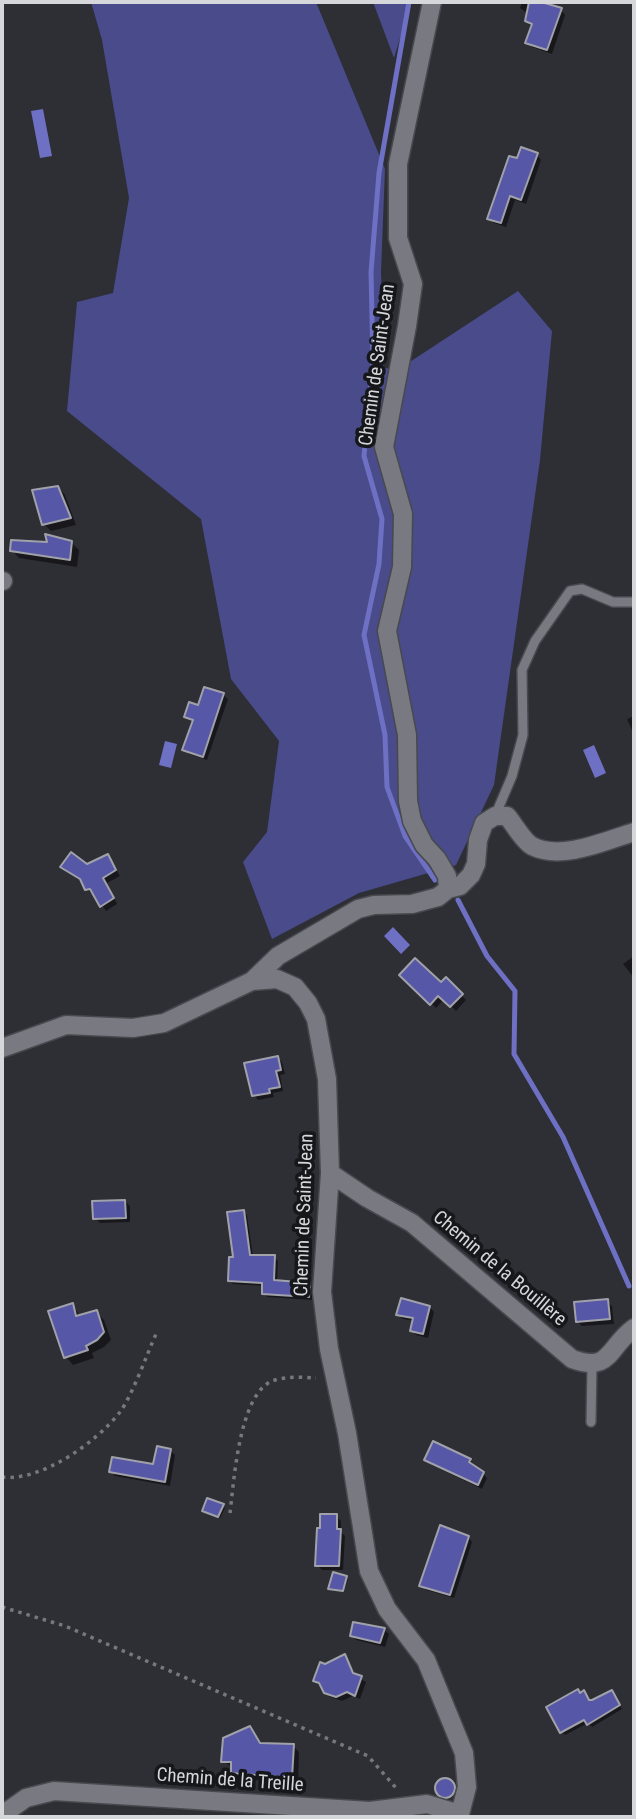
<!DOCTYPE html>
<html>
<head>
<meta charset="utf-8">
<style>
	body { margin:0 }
	#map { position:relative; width:636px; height:1819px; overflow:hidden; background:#2e2e35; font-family:"Roboto Condensed",sans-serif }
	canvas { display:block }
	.frame { position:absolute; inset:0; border:4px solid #d6d7db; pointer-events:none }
</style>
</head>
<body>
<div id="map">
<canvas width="636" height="1819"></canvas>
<div class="frame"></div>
</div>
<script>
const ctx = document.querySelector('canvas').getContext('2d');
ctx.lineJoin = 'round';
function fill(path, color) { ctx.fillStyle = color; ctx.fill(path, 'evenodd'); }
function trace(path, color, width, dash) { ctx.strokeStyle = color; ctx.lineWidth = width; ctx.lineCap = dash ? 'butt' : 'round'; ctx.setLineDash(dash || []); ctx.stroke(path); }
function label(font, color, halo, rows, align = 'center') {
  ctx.font = font + ' "Roboto Condensed",sans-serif'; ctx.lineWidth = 7; ctx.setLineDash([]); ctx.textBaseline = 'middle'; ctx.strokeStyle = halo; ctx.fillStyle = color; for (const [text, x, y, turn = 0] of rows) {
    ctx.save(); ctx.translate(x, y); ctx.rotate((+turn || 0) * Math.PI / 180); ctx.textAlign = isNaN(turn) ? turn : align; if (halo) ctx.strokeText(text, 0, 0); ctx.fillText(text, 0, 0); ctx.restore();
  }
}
const green = new Path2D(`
	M91 2H316L385 169 381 272 384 368 399 369 518 291 552 331 540 460 494 785 456 865 359 893 272 939 243 862 267 832 279 741 231 679 201 519 67 411 77 302 113 293 129 198 102 40Z
	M373 2H411L394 58Z`);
const water = new Path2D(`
	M43 109 52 156 40 158 31 111Z
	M165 741 177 744 171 768 159 765Z
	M594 745 606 773 595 778 583 750Z
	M393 927 410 945 401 954 384 936Z`);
const shadow = new Path2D(`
	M522 2H543L542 4 561 10 565 15 552 54 532 47 527 43 532 27 526 21 528 14 520 8Z
	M537 155 541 160 526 204 515 200 506 227 494 223 489 218 518 161Z
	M58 487 65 495 76 525 51 531 44 524Z
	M71 542 79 550 77 567 19 558 12 550Z
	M223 695 228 699 207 760 189 754 184 749 194 722 186 717Z
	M634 716V735L627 719Z
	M108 856 120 876 107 883 117 904 106 911 94 893 92 894 87 889 83 881 63 867 87 866Z
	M634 956V978L623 964Z
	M401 975 441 985 446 980 466 1000 456 1011 444 999 436 1008Z
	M278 1058 282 1062 285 1074 280 1075 283 1091 273 1093 274 1097 258 1100 254 1095Z
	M125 1201 130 1206V1222L100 1223 95 1218Z
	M244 1212 247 1215 253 1256 274 1257 278 1261 277 1282 309 1285 313 1288 312 1300 267 1297 264 1293V1286L233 1284 229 1281Z
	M607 1301 612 1306 614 1324 582 1326 577 1321Z
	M72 1305 81 1317 96 1312 104 1320 111 1340 104 1347 92 1353 94 1358 73 1365 66 1357Z
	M430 1307 434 1312 428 1338 416 1335 411 1330 414 1321 403 1319 398 1315Z
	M171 1451 175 1455 170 1486 115 1476 111 1471 155 1466Z
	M426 1460H470L487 1478 482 1489 430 1464Z
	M223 1506 225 1508 220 1518 204 1511Z
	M336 1516 341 1521V1532L345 1536 343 1570H322L317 1565Z
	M468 1537 472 1542 454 1598 426 1590 421 1585Z
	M346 1578 348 1579 344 1592 330 1588Z
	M384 1630 389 1634 385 1647 356 1640 351 1636Z
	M344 1656 356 1676 366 1682 360 1699 353 1696 342 1701 330 1697 315 1681 326 1666Z
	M584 1693 591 1702 612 1693 622 1709 592 1727 588 1723 565 1735 562 1732 581 1694Z
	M250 1728 262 1745 293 1746 299 1752 298 1783 239 1779 232 1772 233 1768 223 1761Z
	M437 1790a9 9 0 1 1 18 0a9 9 0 1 1-18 0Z`);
const stream = new Path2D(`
	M409 2 379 173 371 272 373 362 364 456 382 519 379 564 364 635 385 735 387 787 405 836 435 880
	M458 900 487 956 515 991 514 1054 563 1137 629 1286`);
const building = new Path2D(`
	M529 2H541L562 8 547 50 525 43 532 24 525 21Z
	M521 147 538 153 521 200 510 196 501 223 487 219 509 156 517 158Z
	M58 486 71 518 42 525 32 490Z
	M45 534 72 541 70 560 10 551 11 540 47 542Z
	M204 687 224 693 203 757 182 750 193 720 184 717 189 702 198 705Z
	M71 852 87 864 108 854 116 870 103 878 114 898 100 907 90 889 85 890 80 879 60 867Z
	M415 958 441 982 446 977 463 994 450 1007 438 996 430 1005 399 975Z
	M278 1056 281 1070 276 1071 280 1087 269 1089 270 1093 252 1096 244 1063Z
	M125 1200 126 1218 93 1219 92 1201Z
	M244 1210 250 1255H275L274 1280 310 1283 309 1297 262 1294V1283L228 1281 229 1257H233L227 1212Z
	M401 1298 430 1306 423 1334 410 1331 413 1318 396 1315Z
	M608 1299 610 1319 576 1322 574 1302Z
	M73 1303 76 1316 97 1310 104 1332 97 1340 86 1346 88 1350 64 1358 48 1311Z
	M433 1441 471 1459 469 1462 484 1472 478 1485 424 1460Z
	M157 1446 171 1449 165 1482 109 1472 112 1457 153 1464Z
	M207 1498 224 1504 218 1517 202 1511Z
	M320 1514H337V1529H341L339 1566H315L317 1528H320Z
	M440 1525 469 1536 450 1595 419 1586Z
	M333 1572 347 1576 343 1591 328 1589Z
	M353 1622 385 1628 380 1643 350 1636Z
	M345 1654 353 1673 362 1676 355 1696 347 1692 336 1697 324 1693 319 1683 313 1681 320 1662 325 1664Z
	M578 1689 580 1693 584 1690 589 1700H592L612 1690 620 1705 587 1725 584 1720 560 1733 546 1707Z
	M250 1726 260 1743 294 1744 292 1778 231 1773V1762H221L223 1738Z
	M435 1788a10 10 0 1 1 20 0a10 10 0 1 1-20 0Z`);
const path = new Path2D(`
	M2 1477C41 1482 97 1442 120 1412 132 1396 147 1354 156 1334
	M230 1513C234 1481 239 1395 272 1381 285 1376 303 1377 316 1378
	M2 1607 65 1626 368 1756 397 1789`);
const lane = new Path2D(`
	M495 816 512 776 523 735 522 670 535 641 570 591 582 589 613 602H634
	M591 1422 592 1365`);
const street = new Path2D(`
	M432 2 398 164V238L413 284 407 326 384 447 403 514 402 567 387 631 407 735 408 801 412 821 424 845 437 859 447 876 448 889
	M2 581H3
	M252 981 277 979 295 987 308 1003 316 1019 327 1079 330 1173 322 1292 329 1349 347 1433 369 1571 387 1609 426 1660 464 1753 467 1787 460 1814
	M2 1048 66 1025 133 1028 164 1023 252 981 278 956 358 909 374 905 412 904 438 897 448 889 460 886 471 875 476 864 478 840 484 823 495 816H507C514 824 523 841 532 846 561 861 605 841 634 832
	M330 1173 367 1198 412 1223 572 1359C611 1373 607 1348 634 1328
	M2 1815 26 1798 54 1791 370 1811 427 1804 460 1814`);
const streetNames = [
	["Chemin de Saint-Jean",378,365,-82],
	["Chemin de Saint-Jean",305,1215,-88],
	["Chemin de la Bouillère",499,1269,40],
	["Chemin de la Treille",230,1781,4]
];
fill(green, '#494b8b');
fill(water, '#6d70c3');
fill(shadow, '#0007');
trace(stream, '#6d70c3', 5);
fill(building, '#5657a7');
trace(building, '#a0a1a9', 2);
trace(lane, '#48494e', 12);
trace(street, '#48494e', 21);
trace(path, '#77787e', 3.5, [3.5, 5]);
trace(lane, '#797a81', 9);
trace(street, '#797a81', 18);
label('19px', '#d6d7db', '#16171a', streetNames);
</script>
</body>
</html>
